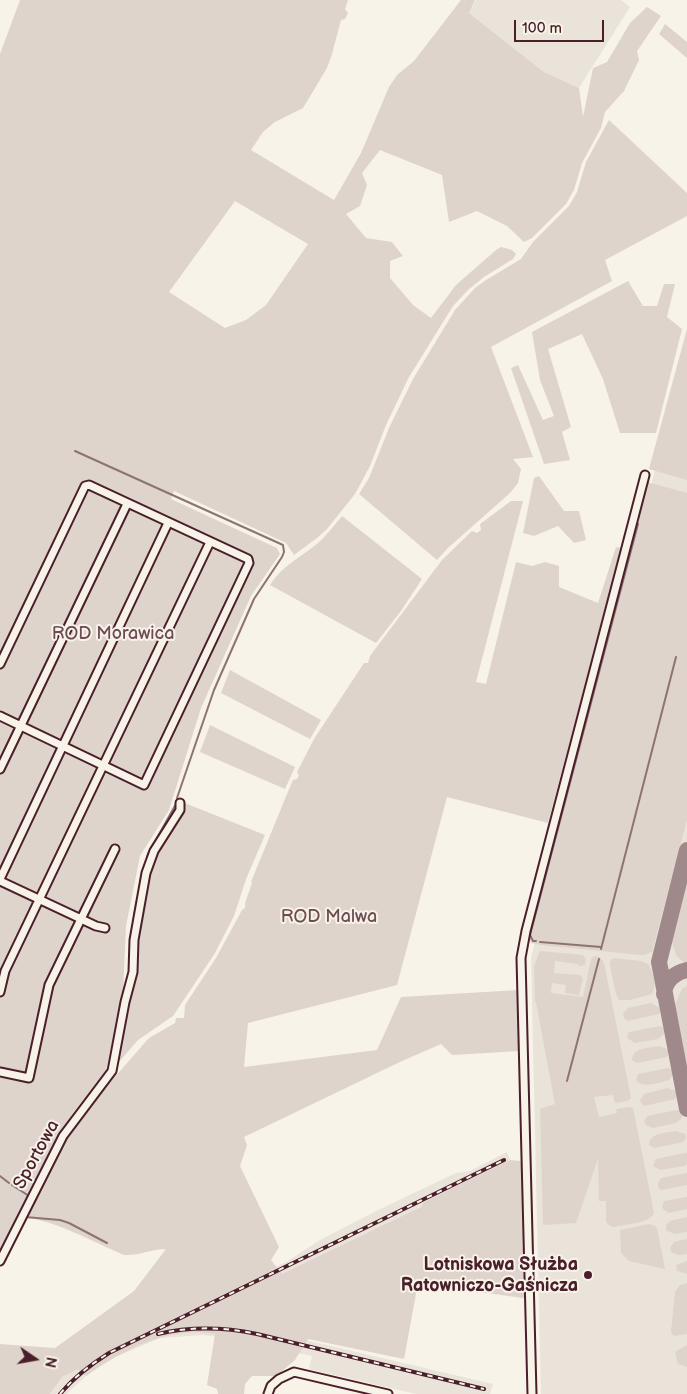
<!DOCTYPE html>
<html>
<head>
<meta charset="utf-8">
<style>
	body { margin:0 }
	#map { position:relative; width:687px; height:1394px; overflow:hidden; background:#f7f3e8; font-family:"Balsamiq Sans",sans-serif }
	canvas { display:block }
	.north { position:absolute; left:10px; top:1334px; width:50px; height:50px; -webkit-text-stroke:4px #f7f3e8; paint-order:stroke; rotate:102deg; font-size:14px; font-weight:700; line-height:20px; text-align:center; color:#4a1f2b }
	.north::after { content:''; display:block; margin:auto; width:18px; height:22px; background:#4a1f2b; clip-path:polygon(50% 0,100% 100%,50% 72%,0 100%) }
	.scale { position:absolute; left:514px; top:20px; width:90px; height:22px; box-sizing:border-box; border:2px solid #4a1f2b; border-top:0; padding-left:6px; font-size:15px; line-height:18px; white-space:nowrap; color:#4a1f2b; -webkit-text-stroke:4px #f7f3e8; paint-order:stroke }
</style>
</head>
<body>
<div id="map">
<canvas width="687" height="1394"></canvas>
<div class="north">N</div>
<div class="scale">100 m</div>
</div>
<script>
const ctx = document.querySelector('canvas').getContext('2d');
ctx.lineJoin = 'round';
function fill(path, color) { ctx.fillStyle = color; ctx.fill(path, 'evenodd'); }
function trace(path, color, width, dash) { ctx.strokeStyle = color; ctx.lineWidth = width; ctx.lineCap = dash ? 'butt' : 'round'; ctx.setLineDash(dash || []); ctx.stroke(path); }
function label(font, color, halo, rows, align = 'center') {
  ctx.font = font + ' "Balsamiq Sans",sans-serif'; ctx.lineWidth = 4; ctx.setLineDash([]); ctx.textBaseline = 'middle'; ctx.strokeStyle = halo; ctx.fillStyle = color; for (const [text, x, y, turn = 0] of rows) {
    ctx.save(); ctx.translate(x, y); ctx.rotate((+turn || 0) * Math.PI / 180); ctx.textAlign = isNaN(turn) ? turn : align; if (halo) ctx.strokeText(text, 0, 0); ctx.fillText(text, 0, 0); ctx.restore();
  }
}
const built = new Path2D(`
	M476 0H621L630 7 579 88 544 72 469 13Z
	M687 344V1394H541L531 958Z
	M507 1152 510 1160 424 1202 421 1207 267 1331 493 1384 490 1394H416L309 1369 312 1356 226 1338 203 1335 160 1338 106 1361 86 1376 67 1394H50L62 1377 131 1338 286 1262 320 1240 378 1210 456 1173 470 1171Z`);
const green = new Path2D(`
	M20 0H348L345 9 348 13 345 19 341 20 332 54 327 68 303 108 275 122 263 132 251 150 334 200 361 153 389 87 397 75 414 61 461 0H475L469 13 544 72 579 88 583 117 593 68 607 62 630 23 647 7 661 16 637 51 639 60 624 91 605 112 601 128 582 163 574 190 566 204 532 238 524 242 507 226 477 211 449 222 442 175 380 150 362 173 367 185 360 206 346 214 366 238 392 242 403 256 390 261V278L413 305 431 318 456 285 496 250 501 247 512 250 516 254 513 259 484 277 468 290 453 306 409 377 386 425 370 466 355 494 327 529 317 538 294 555 286 543 174 491 171 499 277 548 280 554 251 596 201 708 169 810 140 856 126 926 123 995 106 1070 72 1114 0 1251V54ZM235 201 308 244 266 305 246 320 225 328 169 292Z
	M665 24 687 42V58L659 34Z
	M609 120 687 193V216L605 260 612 281 491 347 533 457 513 459 521 469 518 483 510 493 448 548 437 560 359 494 369 478 389 428 413 379 455 310 475 288 486 280 521 259 533 242 569 206 577 192 586 162Z
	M628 281 643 306H657L664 284H675L667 317 682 329 656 433H620L603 379 582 334 548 349 571 427 562 432 570 460 544 464 511 368 518 365 543 420 554 416 540 380 532 332Z
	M687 329V480L649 469Z
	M539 476 564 511H579L586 540 574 543 558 526 534 536 523 533 534 478Z
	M647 482 687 493V820L652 952 645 955H641L540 945 531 943 529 937Z
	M511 501H523L476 682 486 684 516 562 532 566 545 562 559 566V587L598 603 616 547 621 548 548 823 447 797 397 985 248 1023 244 1067 377 1050 401 997 518 990 520 1051 452 1055 441 1044 402 1061 244 1137 247 1145 240 1166 279 1247 271 1260 282 1274 421 1207 424 1202 510 1160 521 1161 526 1297 522 1298 418 1283 404 1359 308 1339 295 1360 276 1376H252L245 1384 244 1394H218L217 1389 207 1385 215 1334C169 1325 123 1350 86 1376L78 1369 62 1377 50 1394H0V1344L55 1348 134 1291 166 1249C152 1249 137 1256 124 1255 91 1241 59 1222 24 1217L35 1197 38 1196V1190L51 1165 55 1163 57 1156 77 1120 149 1038 175 1023 176 1018H184L185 1005 216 958 242 910 245 908V903L252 883 251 882 287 794 293 780 297 779 299 775 297 772 314 739 364 663H368L370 656 442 560 472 531 477 533 481 530 480 524Z
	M342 516 422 579 401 611 376 643 270 585C283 565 300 558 318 543 327 535 334 525 342 516Z
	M230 670 321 720 310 739 221 693Z
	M210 725 295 767 285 789 200 752Z
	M182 802 265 835 246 879 234 916 215 953 173 1016 138 1040 119 1062 116 1059 153 865C159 842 183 826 182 802Z
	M687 877V965L676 955 671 938Z
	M540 951 583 955 586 959 585 965 579 966 578 964 555 961 554 973 580 975 583 978 579 995 565 993 566 985 552 983 551 993 583 997 591 959 594 956 600 957 604 963 631 1098 627 1101 615 1103 613 1095 594 1097 599 1117 617 1113 616 1109 628 1107 633 1108 654 1213C649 1224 625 1224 614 1227L610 1226 606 1222V1201H599L598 1159 576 1223 543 1225 540 1109 555 1104 536 1002H535L534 966Z
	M613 958 641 961 648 964C653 972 657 985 652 994L630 1000H619L616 994 610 966V962Z
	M687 986V1074L674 1007 682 989Z
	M651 1003 660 1008 661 1011 659 1014 628 1021 624 1018 623 1013 628 1008Z
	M660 1026 664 1028 665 1033 658 1039 635 1043 627 1038 629 1032Z
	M659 1046 667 1049 669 1052 667 1057 637 1063 632 1060C633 1047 649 1048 659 1046Z
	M668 1068 672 1070 673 1074 669 1080C658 1083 643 1089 636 1080L638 1074Z
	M667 1088 677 1091V1096L675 1099 644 1106 640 1101 644 1094Z
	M677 1110 681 1112 682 1118 676 1123 653 1128 646 1125 644 1122 647 1116Z
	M676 1131 685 1134 686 1138 683 1142 654 1148 649 1145C650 1132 666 1133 676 1131Z
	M685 1153H687V1164L684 1166 661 1170 653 1166 656 1159Z
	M687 1173V1185L661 1190 658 1187V1183L661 1178Z
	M687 1197V1209L669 1213 662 1208 664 1201Z
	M687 1217V1232L674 1234 666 1230V1225L670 1221Z
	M649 1224 655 1226 657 1228 665 1269 629 1261 621 1253 620 1230Z
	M687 1239V1254L678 1255 671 1252 670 1248 674 1242Z
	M687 1261V1274L677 1271 676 1265Z
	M687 1283V1334L674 1336 671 1332 675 1292 680 1285Z
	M687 1345V1367L678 1364 675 1352Z`);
const stream = new Path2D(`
	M75 451 283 545 284 552 282 557 254 599 214 690 177 798
	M134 915 148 854 176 804
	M536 941H533L530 935 638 524
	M540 942 601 947
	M601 949 676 657
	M567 1081 599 959
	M0 1176 9 1183
	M12 1185 29 1196
	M25 1217 60 1220 69 1223 107 1243`);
const taxiway = new Path2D(`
	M687 850 659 962 687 1109
	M664 994C665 981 674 973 687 970`);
const minor = new Path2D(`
	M0 664 85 486 89 485 248 559 249 563 144 785 0 716
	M0 769 127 504
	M0 879 168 523
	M0 881 96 926 105 928
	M0 992 5 971 210 542
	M0 1072 29 1078 49 985 115 849
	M0 1261 63 1136 112 1071 125 1002 133 972 134 940 146 873 154 851 180 810V803
	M268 1394 271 1386 279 1379 294 1372 388 1394
	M532 1394 521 958 526 931 645 475`);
const rail = new Path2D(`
	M158 1334C192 1326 223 1327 257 1334L484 1389
	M60 1394C74 1377 90 1365 109 1353L504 1160`);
const markers = [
	[588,1275,5,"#4a1f2b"]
];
const parkNames = [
	["ROD Morawica",113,634],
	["ROD Malwa",329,917]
];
const streetNames = [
	["Sportowa",37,1155,-61]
];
const poiNames = [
	["Lotniskowa Służba",578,1265],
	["Ratowniczo-Gaśnicza",578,1286]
];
fill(built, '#eae3da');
fill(green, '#ded4cc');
trace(stream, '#8e7275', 2);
trace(taxiway, '#a0898a', 16);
trace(minor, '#4a1f2b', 11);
trace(minor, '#f7f3e8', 7);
trace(rail, '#4a1f2b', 4);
trace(rail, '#f7f3e8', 2, [5.5]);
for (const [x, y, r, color] of markers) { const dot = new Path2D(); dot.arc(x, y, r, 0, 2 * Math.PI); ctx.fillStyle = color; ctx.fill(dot); trace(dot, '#f7f3e8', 2); }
label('18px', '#6f4c53', '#f7f3e8', parkNames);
label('18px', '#4a1f2b', '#f7f3e8', streetNames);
label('bold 18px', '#4a1f2b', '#f7f3e8', poiNames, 'right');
</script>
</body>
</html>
